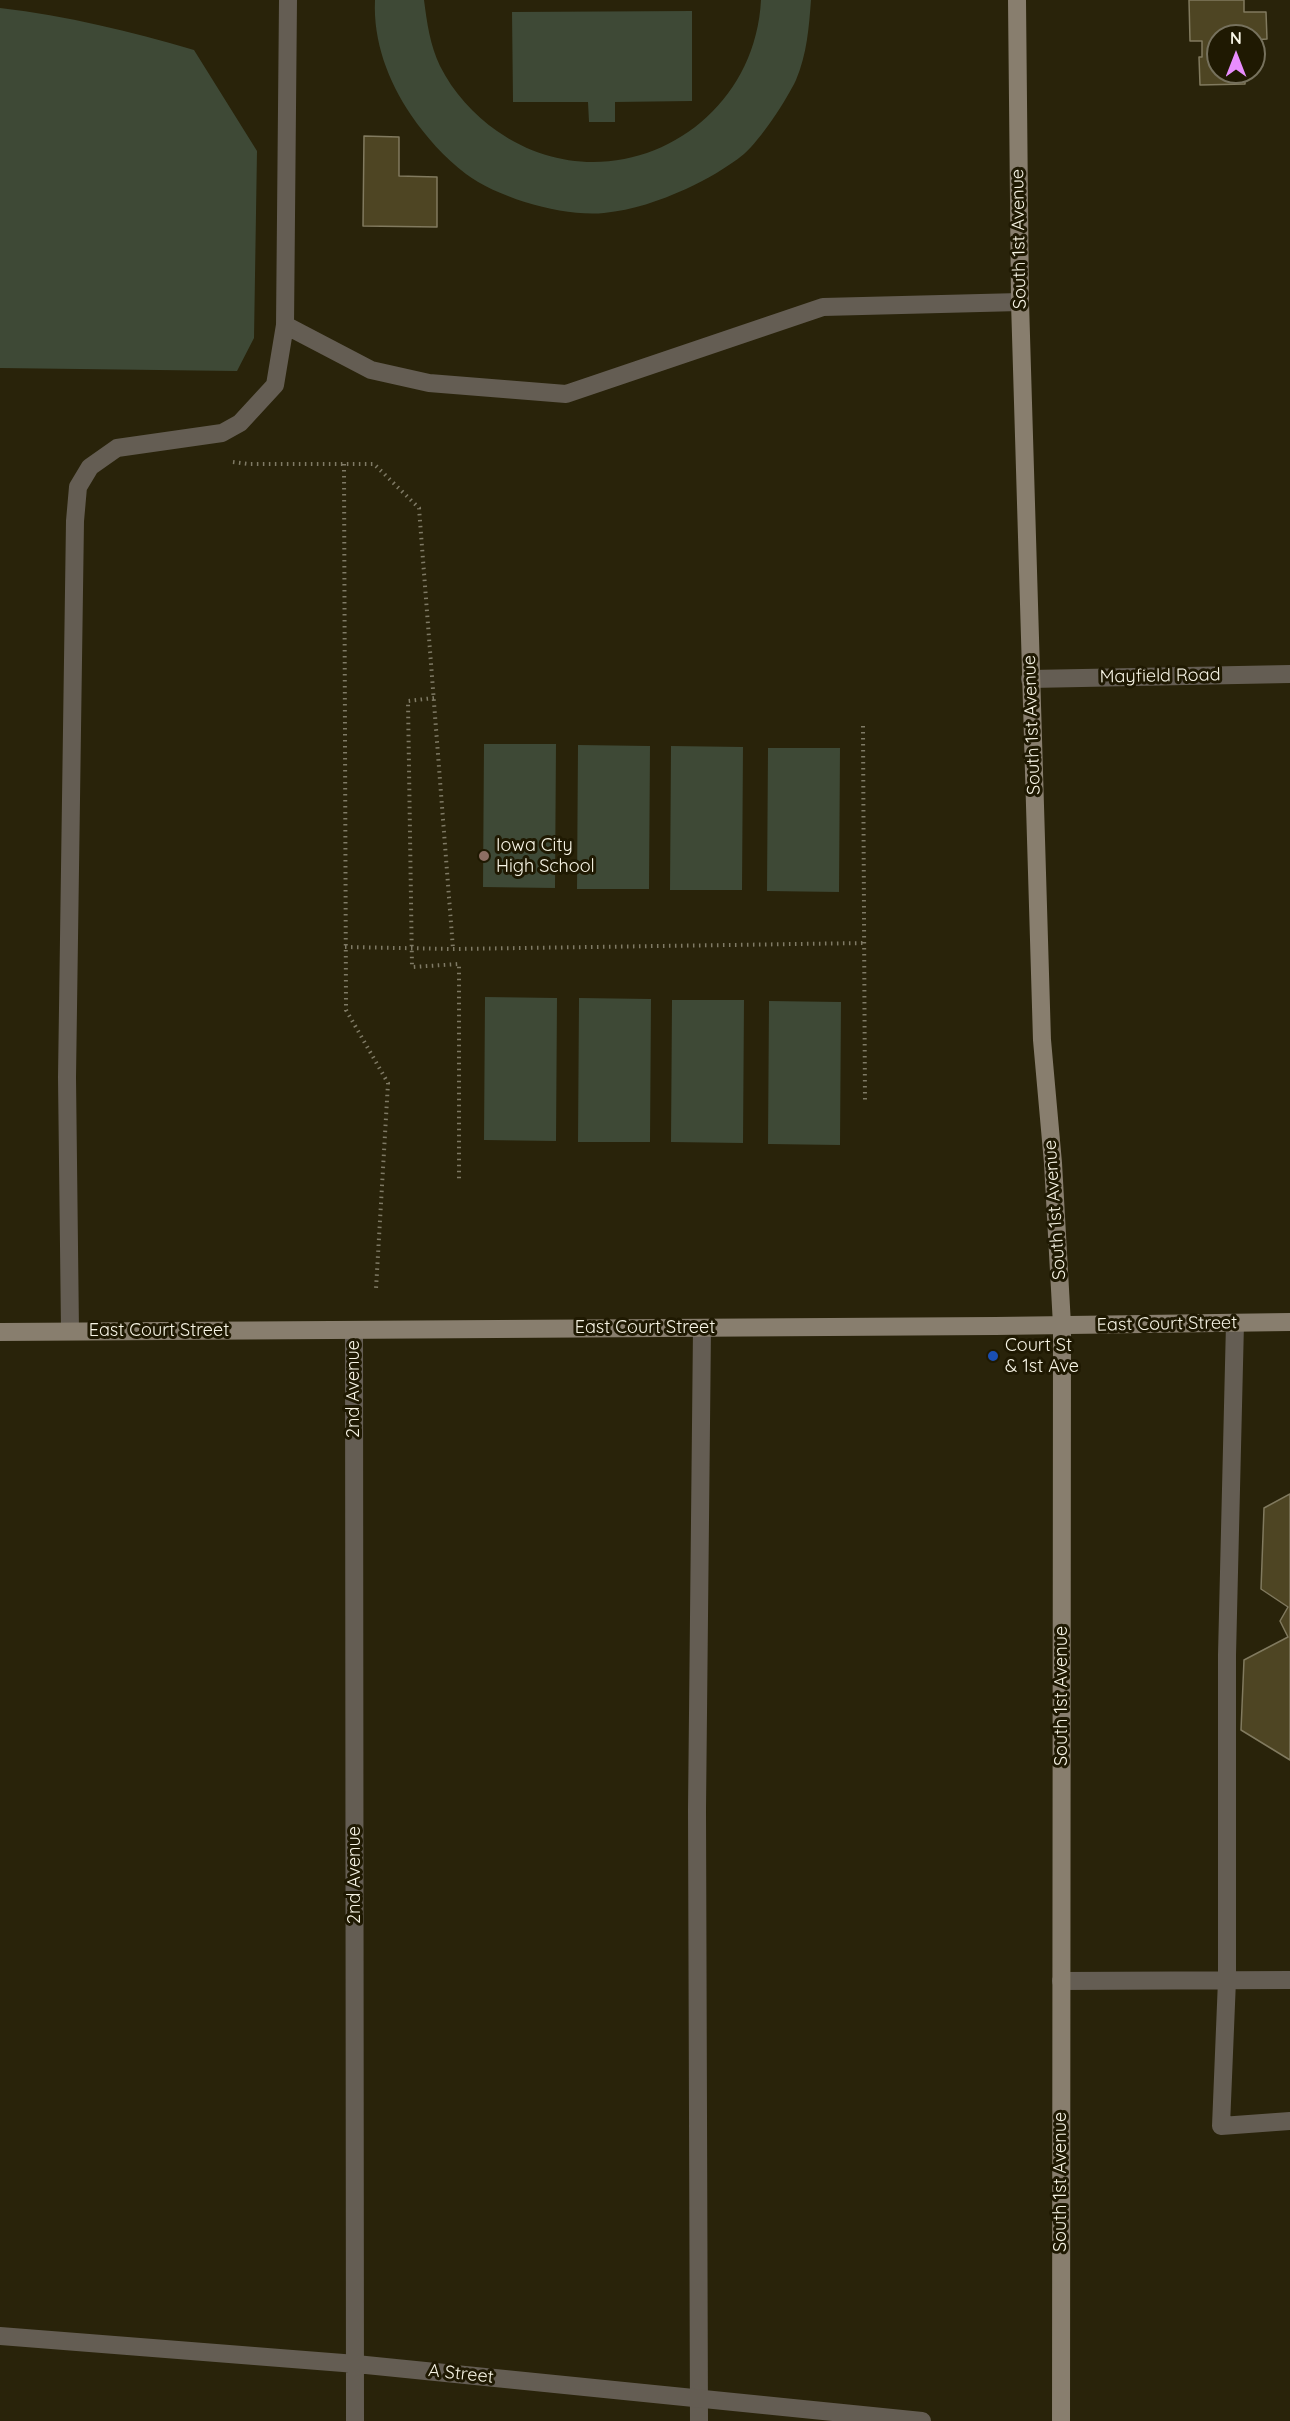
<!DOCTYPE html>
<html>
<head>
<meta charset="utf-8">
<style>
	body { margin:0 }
	#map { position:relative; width:1290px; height:2421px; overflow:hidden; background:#29230a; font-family:Quicksand,sans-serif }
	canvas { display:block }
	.north { position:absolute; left:1206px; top:24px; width:60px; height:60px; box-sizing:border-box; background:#1f1902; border:2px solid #76715d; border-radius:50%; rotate:0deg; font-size:16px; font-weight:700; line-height:24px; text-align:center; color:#f8f5e6 }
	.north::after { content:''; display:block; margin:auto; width:21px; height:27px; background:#e98dfe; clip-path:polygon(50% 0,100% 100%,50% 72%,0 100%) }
</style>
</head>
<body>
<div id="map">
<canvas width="1290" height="2421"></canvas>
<div class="north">N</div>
</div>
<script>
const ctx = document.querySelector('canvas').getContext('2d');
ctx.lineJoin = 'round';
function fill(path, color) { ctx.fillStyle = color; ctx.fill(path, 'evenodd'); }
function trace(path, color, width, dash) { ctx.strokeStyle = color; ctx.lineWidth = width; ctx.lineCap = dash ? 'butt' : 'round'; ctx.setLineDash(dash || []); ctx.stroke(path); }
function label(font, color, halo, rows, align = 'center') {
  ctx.font = font + ' Quicksand,sans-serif'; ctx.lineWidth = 6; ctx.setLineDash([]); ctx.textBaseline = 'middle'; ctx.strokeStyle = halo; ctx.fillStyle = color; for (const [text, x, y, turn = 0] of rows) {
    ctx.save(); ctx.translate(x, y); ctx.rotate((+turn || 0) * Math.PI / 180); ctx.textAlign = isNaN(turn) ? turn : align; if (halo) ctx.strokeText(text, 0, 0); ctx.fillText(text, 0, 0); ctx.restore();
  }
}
const green = new Path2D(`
	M375 0H424C427 23 430 45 440 66 453 92 474 115 497 131 607 208 754 133 761 0H811C809 27 807 54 796 80 786 101 761 139 744 154 727 168 705 180 686 189 659 201 633 210 604 213 563 217 498 198 466 174 444 157 426 137 411 115 388 81 373 41 375 0Z
	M0 8C68 16 129 31 194 50L257 151 254 338 237 371 0 368Z
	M692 11V101L615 102V122H589L588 102H513L512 12Z
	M484 744H556L555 888 483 887Z
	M578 745 650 746 649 889H577Z
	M671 746 743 747 742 890H670Z
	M768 748H840L839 892 767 891Z
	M485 997 557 998 556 1141 484 1140Z
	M579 998 651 999 650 1142H578Z
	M672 1000H744L743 1143 671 1142Z
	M769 1001 841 1002 840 1145 768 1144Z`);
const building = new Path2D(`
	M1189 0H1244V12H1266L1267 39 1254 40V36H1218V72H1245V84L1200 85 1199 57H1202V41H1190Z
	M364 136 399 137V176L437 177V227L363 226Z
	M1290 1494V1760L1241 1730 1244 1660 1288 1637 1280 1621 1288 1607 1261 1589 1264 1508Z`);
const path = new Path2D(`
	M233 462 248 464H374L419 508 453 949
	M344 464 346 1010 388 1083 376 1289
	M434 698 408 701 412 967 459 964V1181
	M863 726 865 1104
	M345 947 453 949 866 943`);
const lane = new Path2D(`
	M285 325 371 370 429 383 566 394 823 307 1020 302
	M1235 1323 1227 1655V1980L1221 2126 1290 2121
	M70 1331 67 1077 75 521 78 487 90 467 117 448 222 433 240 423 275 385 285 325 288 0
	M1061 1981 1290 1980
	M699 2421 697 1809 702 1328`);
const street = new Path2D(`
	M1030 679 1290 674
	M354 1330 355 2421
	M0 2336 356 2364 922 2421`);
const secondary = new Path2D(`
	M1017 0 1020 302 1042 1040 1053 1163 1062 1325 1061 2421
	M0 1332 995 1326 1290 1322`);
const markers = [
	[484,856,6,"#8d6e63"],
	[993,1356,6,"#1a4fb4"]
];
const streetNames = [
	["South 1st Avenue",1019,239,-91],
	["Mayfield Road",1160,676,-1],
	["South 1st Avenue",1032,725,-92],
	["South 1st Avenue",1055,1210,-94],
	["East Court Street",1167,1324,-1],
	["East Court Street",645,1328],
	["East Court Street",159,1331],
	["2nd Avenue",354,1389,-90],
	["South 1st Avenue",1062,1696,-90],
	["2nd Avenue",355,1875,-90],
	["South 1st Avenue",1061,2182,-90],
	["A Street",461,2374,6]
];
const poiNames = [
	["Iowa City",496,846],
	["High School",496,867],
	["Court St",1005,1346],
	["& 1st Ave",1005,1367]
];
fill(green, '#3e4936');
fill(building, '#4e4523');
trace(building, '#817a5f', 1.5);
trace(path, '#7f7a65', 4, [1.5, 4.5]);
trace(lane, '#645d53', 18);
trace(street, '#645d53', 18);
trace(secondary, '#887e6e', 18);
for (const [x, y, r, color] of markers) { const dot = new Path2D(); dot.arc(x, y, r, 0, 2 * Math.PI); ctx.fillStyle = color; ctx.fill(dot); trace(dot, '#1f1902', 2); }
label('18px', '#f8f5e6', '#1f1902', streetNames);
label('18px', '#f8f5e6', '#1f1902', poiNames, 'left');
</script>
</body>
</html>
